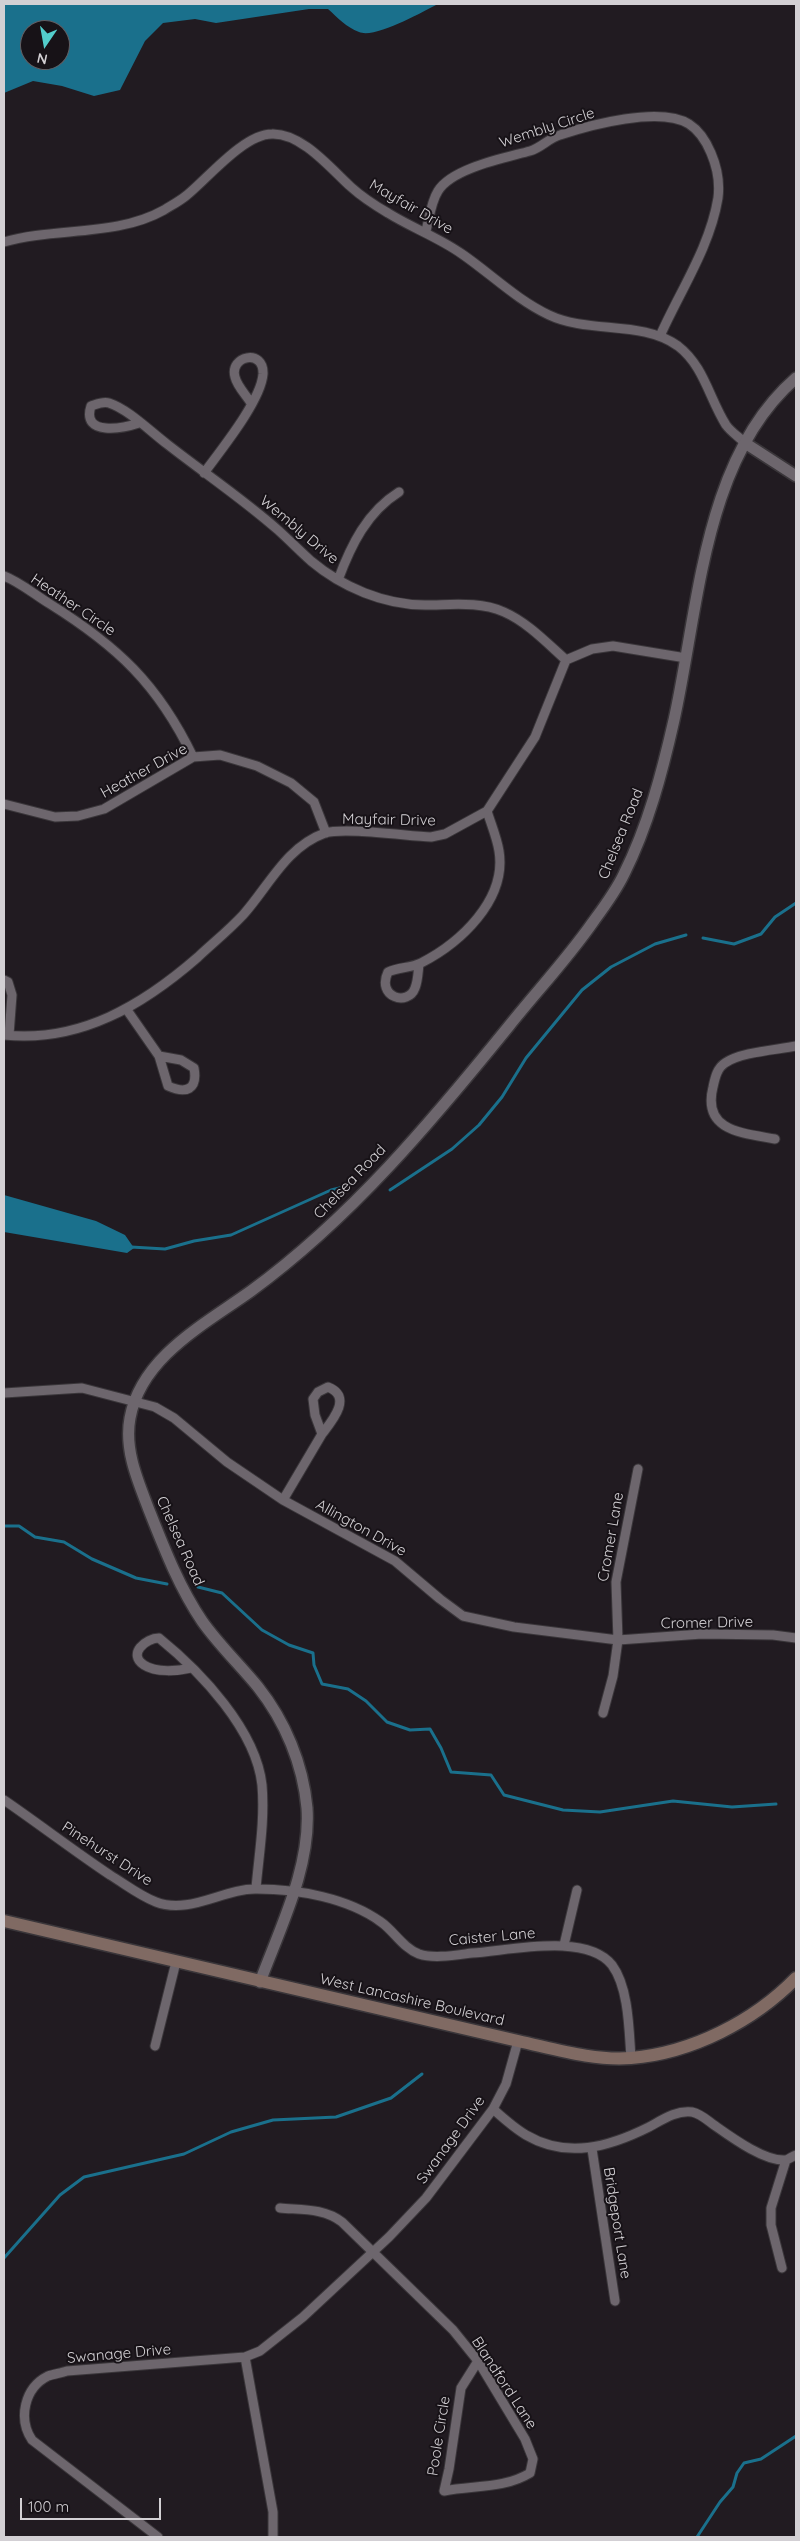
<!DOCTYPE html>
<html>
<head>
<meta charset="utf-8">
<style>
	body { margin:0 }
	#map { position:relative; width:800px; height:2541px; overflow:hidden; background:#211b21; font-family:Quicksand,sans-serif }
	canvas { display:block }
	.frame { position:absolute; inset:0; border:5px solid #d3d0d4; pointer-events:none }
	.north { position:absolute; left:20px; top:20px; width:50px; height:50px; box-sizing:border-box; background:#171217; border:1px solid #625e63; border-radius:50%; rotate:192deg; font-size:14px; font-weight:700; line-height:20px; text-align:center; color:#d3d0d4 }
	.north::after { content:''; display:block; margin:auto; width:18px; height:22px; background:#53cdcb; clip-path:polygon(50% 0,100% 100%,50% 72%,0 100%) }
	.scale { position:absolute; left:20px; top:2498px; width:141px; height:22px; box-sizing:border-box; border:2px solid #d3d0d4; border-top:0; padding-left:6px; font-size:15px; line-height:18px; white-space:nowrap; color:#d3d0d4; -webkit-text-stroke:4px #171217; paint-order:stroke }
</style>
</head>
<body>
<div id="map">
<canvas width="800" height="2541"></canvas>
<div class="frame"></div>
<div class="north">N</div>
<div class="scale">100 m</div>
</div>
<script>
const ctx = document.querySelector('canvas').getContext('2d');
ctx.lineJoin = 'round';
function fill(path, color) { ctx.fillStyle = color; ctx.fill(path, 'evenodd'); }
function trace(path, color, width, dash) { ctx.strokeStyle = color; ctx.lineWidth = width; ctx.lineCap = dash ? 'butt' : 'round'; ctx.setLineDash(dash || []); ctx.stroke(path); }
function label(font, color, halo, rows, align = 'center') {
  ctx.font = font + ' Quicksand,sans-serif'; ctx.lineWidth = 4; ctx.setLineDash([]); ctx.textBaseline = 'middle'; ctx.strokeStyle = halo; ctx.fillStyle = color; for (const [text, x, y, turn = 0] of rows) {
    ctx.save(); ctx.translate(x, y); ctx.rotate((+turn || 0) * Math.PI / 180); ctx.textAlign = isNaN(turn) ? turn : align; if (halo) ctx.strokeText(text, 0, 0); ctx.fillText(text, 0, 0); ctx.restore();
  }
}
const water = new Path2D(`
	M4 4H438C422 12 375 39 359 32 346 27 338 18 328 9H309L216 23 195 19 163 23 145 41 120 90 94 96 62 86 33 81 4 93ZM30 30H60V60H30Z
	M4 1195 96 1221 125 1235 134 1248 127 1253 4 1232Z`);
const stream = new Path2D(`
	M703 938 734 944 761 934 775 917 796 903
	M390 1190 452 1149 479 1125 502 1097 526 1058 582 990 611 967 655 944 686 935
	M131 1247 165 1249 194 1241 231 1235 331 1190 348 1186
	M4 1526H19L35 1537 64 1542 92 1559 136 1578 167 1584
	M198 1587 222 1593 262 1630 289 1645 313 1653 314 1665 322 1684 348 1689 366 1701 387 1722 410 1730 430 1729 441 1748 451 1772 491 1775 504 1795 563 1810 600 1812 673 1801 732 1807 776 1804
	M4 2258 60 2195 84 2177 184 2154 231 2132 273 2120 336 2117 391 2098 422 2074
	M697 2537 720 2502 733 2487 737 2473 744 2463 761 2459 796 2436`);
const minor = new Path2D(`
	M426 231C429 219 431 202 438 191 452 168 505 158 530 151 541 148 549 138 560 135 590 125 660 106 689 124 700 131 706 141 711 153 717 167 720 182 718 198 710 247 680 291 660 336
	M4 242C55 227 116 237 164 210 172 205 180 201 187 195 208 178 244 134 272 134 302 133 331 169 351 187 362 197 376 206 388 213 412 228 438 237 462 254 491 274 517 300 549 315 589 334 642 320 678 346 704 366 709 398 726 425 731 432 739 437 745 443
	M139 423C124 428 81 437 91 406 97 404 103 401 109 403 128 409 151 432 167 444 204 473 243 499 278 530 289 540 300 551 311 561 342 587 384 605 425 605 451 605 479 601 504 612 527 622 547 643 566 660
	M204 473C220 451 261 401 263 374 264 348 229 356 235 377 237 386 246 395 251 403
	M4 576C20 582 35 595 50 604 117 646 158 684 193 757
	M338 580C351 545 367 512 399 492
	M4 804 55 817 78 816 104 809 193 757 220 755 257 766 291 783 314 802 326 833
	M419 964C418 972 418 981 415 988 408 1007 376 997 388 972 399 967 411 968 421 963 460 943 507 900 499 851 497 838 491 824 487 811
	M4 980 8 982 12 995 9 1035
	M127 1010 159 1056 168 1086C186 1094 198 1090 194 1068L181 1060 159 1056
	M4 1035C80 1043 143 1005 198 957 213 943 229 930 243 915 269 886 286 847 325 833 344 827 407 836 431 837L445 834 487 811 535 737 566 660 592 649 613 646 686 658
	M775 1139C742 1133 702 1131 713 1087 715 1078 717 1068 725 1063 741 1052 776 1050 796 1046
	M328 1387C353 1397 332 1421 322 1434L315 1415 313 1399 318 1392Z
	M4 1393 82 1388 155 1407 174 1418 227 1462 283 1500 395 1561 440 1599 463 1616 514 1627 618 1640 702 1634 773 1635 796 1638
	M283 1500 322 1434
	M191 1668C178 1671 156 1673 144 1665 127 1654 146 1638 159 1638 201 1672 256 1730 262 1785 265 1820 259 1854 256 1888
	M603 1713 613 1676 618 1640 616 1582 638 1469
	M4 1800C39 1824 74 1851 110 1875 125 1884 140 1896 156 1902 190 1915 224 1888 257 1889 298 1889 348 1898 381 1922 394 1931 403 1948 419 1954 434 1959 456 1955 472 1953 508 1951 586 1932 612 1965 629 1988 629 2031 631 2058
	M564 1945 577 1890
	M155 2046 176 1962
	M493 2109C503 2118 514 2128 526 2135 567 2159 609 2147 649 2127 662 2120 676 2110 692 2112 701 2114 707 2120 714 2125 731 2137 765 2162 786 2160 789 2159 793 2156 796 2155
	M592 2149 615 2301
	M280 2208C302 2210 324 2208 342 2222L453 2330 478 2361 525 2439 533 2459 530 2473C504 2489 473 2485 444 2491L449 2469 461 2388 478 2361
	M782 2268 771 2225V2208L786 2160
	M245 2357 260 2351 303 2317 389 2237 426 2198 493 2109 506 2084 518 2041
	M158 2537 32 2440C18 2419 24 2388 48 2376 54 2374 61 2373 67 2371L245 2357 273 2512V2537`);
const tertiary = new Path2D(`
	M745 443 796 476
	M260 1982C280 1928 311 1867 307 1808 303 1764 285 1721 258 1687 240 1665 218 1644 202 1621 179 1587 164 1548 149 1510 138 1481 124 1450 130 1418 141 1357 205 1324 251 1291 351 1218 432 1121 509 1026 537 991 568 958 593 922 604 907 616 891 624 874 648 826 662 773 674 720 699 608 703 458 796 378`);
const secondary = new Path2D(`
	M4 1921 518 2041C555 2049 594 2061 631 2058 692 2053 754 2021 796 1978`);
const streetNames = [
	["Wembly Circle",547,128,-18],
	["Mayfair Drive",411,207,30],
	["Wembly Drive",299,530,40],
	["Heather Circle",73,605,34],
	["Heather Drive",144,771,-29],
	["Mayfair Drive",389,820,1],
	["Chelsea Road",621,834,-68],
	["Chelsea Road",350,1182,-46],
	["Allington Drive",361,1528,29],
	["Cromer Lane",611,1537,-80],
	["Chelsea Road",180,1541,66],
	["Cromer Drive",707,1623,-1],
	["Pinehurst Drive",107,1854,33],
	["Caister Lane",492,1937,-5],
	["West Lancashire Boulevard",412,2000,13],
	["Swanage Drive",451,2140,-54],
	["Bridgeport Lane",617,2223,81],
	["Swanage Drive",119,2354,-5],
	["Blandford Lane",504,2383,57],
	["Poole Circle",439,2436,-81]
];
fill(water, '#1a708c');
trace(stream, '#1a708c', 3);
trace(minor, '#3a363a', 11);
trace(tertiary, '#3a363a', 14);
trace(secondary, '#3a363a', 15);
trace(minor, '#6d666d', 9);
trace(tertiary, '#6d666d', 11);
trace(secondary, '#806a63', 12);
label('15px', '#d3d0d4', '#171217', streetNames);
</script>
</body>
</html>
